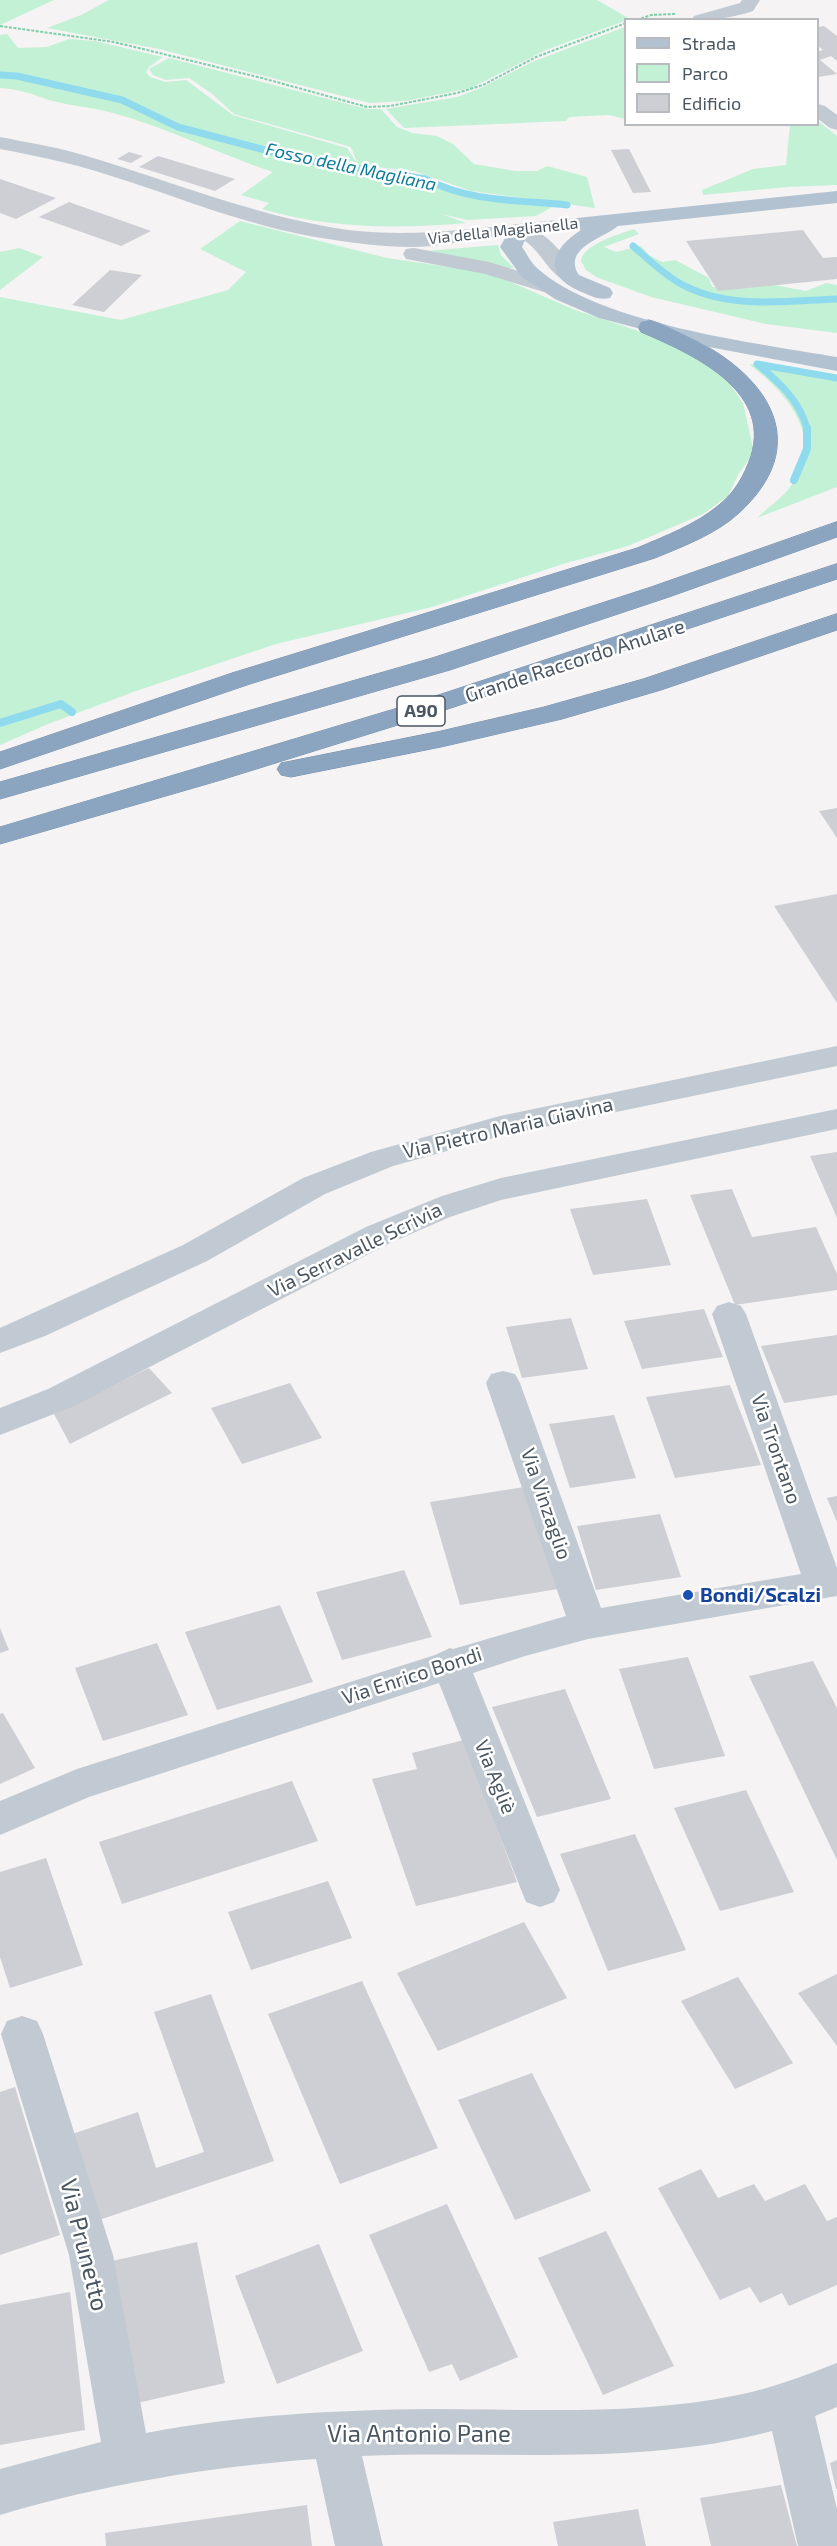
<!DOCTYPE html>
<html>
<head>
<meta charset="utf-8">
<style>
	body { margin:0 }
	#map { position:relative; width:837px; height:2546px; overflow:hidden; background:#f5f3f3; font-family:"Exo 2",sans-serif }
	canvas { display:block }
	.legend { position:absolute; left:624px; top:18px; width:195px; height:108px; box-sizing:border-box; background:#fff; border:2px solid #b7bbc0; margin:0; padding:8px 10px; list-style:none; font-size:18px; color:#4a5661 }
	.legend li { display:flex; align-items:center; gap:12px; height:30px }
	.legend b { width:30px; border:2px solid #b7bbc0 }
</style>
</head>
<body>
<div id="map">
<canvas width="837" height="2546"></canvas>
<ul class="legend">
<li><b style="height:8px;background:#b3c2d1"></b>Strada</li>
<li><b style="height:16px;background:#c3f1d5"></b>Parco</li>
<li><b style="height:16px;background:#cdcfd5"></b>Edificio</li>
</ul>
</div>
<script>
const ctx = document.querySelector('canvas').getContext('2d');
ctx.lineJoin = 'round';
function fill(path, color) { ctx.fillStyle = color; ctx.fill(path, 'evenodd'); }
function trace(path, color, width, dash) { ctx.strokeStyle = color; ctx.lineWidth = width; ctx.lineCap = dash ? 'butt' : 'round'; ctx.setLineDash(dash || []); ctx.stroke(path); }
function label(font, color, halo, rows, align = 'center') {
  ctx.font = font + ' "Exo 2",sans-serif'; ctx.lineWidth = 5; ctx.setLineDash([]); ctx.textBaseline = 'middle'; ctx.strokeStyle = halo; ctx.fillStyle = color; for (const [text, x, y, turn = 0] of rows) {
    ctx.save(); ctx.translate(x, y); ctx.rotate((+turn || 0) * Math.PI / 180); ctx.textAlign = isNaN(turn) ? turn : align; if (halo) ctx.strokeText(text, 0, 0); ctx.fillText(text, 0, 0); ctx.restore();
  }
}
const green = new Path2D(`
	M0 0H54L0 25Z
	M109 0H597L630 19 546 50 471 88 405 101 370 103 159 49 47 28 81 15Z
	M625 27V119L609 115 569 117 566 121 404 128 386 109 457 97 481 88 532 62Z
	M7 34 18 48 47 47 69 39 95 41 163 57 149 67 146 72 150 77 166 82 186 80 233 115 347 148 358 165 351 147 234 114 211 93 189 78 166 80 153 75 149 69 169 58 367 109H381L397 127 412 133 437 136 453 144 474 164 515 171H537L547 166 587 177 595 208 559 203 536 216 467 220 442 214 466 223C397 229 330 229 262 209L269 203 241 195 273 172C219 154 168 128 113 113 92 107 70 106 49 100 31 94 20 89 0 88V35ZM364 166 414 171 471 191 553 202 471 193 413 174Z
	M818 121 837 136V185L788 187 703 195 702 190 753 169 786 165 790 125 818 124Z
	M240 221 387 258 490 273 575 310 663 339 684 349 725 377 743 403 754 452 738 475 728 496 703 514 628 546 563 564 432 607 276 644 136 691 48 724 0 745V297L121 320 228 290 246 272 200 249Z
	M634 229 639 234 604 247 616 252 641 246 649 255 662 262 675 260 709 278 712 287 764 283 806 291 826 283 837 285V333L766 324 651 297 596 277 586 270 581 261C583 244 620 234 634 229Z
	M498 245 501 255 514 268H508L426 251Z
	M19 248 43 257 0 290V252Z
	M749 364 837 379V487L757 518C766 509 779 500 788 490 828 440 789 395 749 364Z`);
const streamFar1 = new Path2D(`
	M0 75 17 76 122 100 178 127 299 159 426 179C468 202 520 200 567 205
	M633 246C648 259 663 274 681 284 729 310 785 301 837 299
	M807 429C800 401 779 382 757 364L837 378`);
const stream = new Path2D(`
	M794 480 807 449V428
	M0 723 61 704 72 712`);
const building = new Path2D(`
	M824 26 837 36V61L831 56 820 60 837 74 818 77V51L823 50 818 46V27Z
	M629 149 651 192 633 193 611 150Z
	M129 152 143 156 131 163 117 159Z
	M158 156 235 179 215 191 139 167Z
	M0 179 56 198 16 219 0 213Z
	M69 202 151 231 121 246 39 217Z
	M803 230 823 258 837 257V279L718 291 686 241Z
	M110 270 142 275 104 312 72 305Z
	M837 808V838L819 811Z
	M837 894V1003L774 906Z
	M837 1152V1218L810 1156Z
	M732 1189 752 1237 816 1227 837 1274V1290L735 1305 690 1195Z
	M647 1199 671 1265 593 1275 570 1209Z
	M704 1309 723 1357 642 1369 624 1321Z
	M571 1318 588 1369 522 1378 506 1327Z
	M837 1335V1395L784 1403 761 1346Z
	M149 1368 172 1393 70 1444 54 1414Z
	M290 1383 322 1438 242 1464 211 1408Z
	M730 1385 761 1465 675 1478 646 1397Z
	M614 1415 636 1478 570 1488 549 1424Z
	M524 1487 558 1589 460 1605 430 1502Z
	M837 1496V1522L827 1498Z
	M660 1514 681 1577 596 1590 577 1526Z
	M404 1570 432 1637 342 1660 316 1592Z
	M280 1605 313 1682 217 1710 185 1632Z
	M0 1628 9 1650 0 1653Z
	M157 1643 188 1715 103 1741 75 1668Z
	M688 1657 725 1756 654 1769 619 1669Z
	M813 1661 837 1708V1860L749 1676Z
	M565 1689 611 1799 537 1817 492 1707Z
	M3 1713 35 1768 0 1784V1714Z
	M464 1740 517 1882 416 1906 372 1779 417 1769 412 1753Z
	M292 1781 318 1841 122 1904 99 1842Z
	M746 1790 794 1892 720 1911 674 1808Z
	M635 1834 686 1950 608 1971 560 1854Z
	M46 1858 83 1965 10 1988 0 1957V1872Z
	M328 1881 352 1938 251 1970 228 1912Z
	M524 1922 567 1998 438 2051 397 1973Z
	M837 1974V2046L798 1993Z
	M738 1977 793 2063 735 2089 681 2001Z
	M362 1981 438 2148 340 2184 268 2014Z
	M211 1994 274 2161 96 2221 69 2135 138 2112 156 2168 204 2152 154 2012Z
	M532 2073 591 2191 515 2220 458 2100Z
	M15 2087 60 2235 0 2255V2092Z
	M701 2169 718 2198 754 2184 765 2201 805 2184 827 2221 837 2217V2285L789 2306 782 2293 760 2303 750 2287 720 2300 658 2188Z
	M447 2204 518 2357 460 2381 452 2364 429 2372 369 2235Z
	M606 2231 674 2366 603 2395 538 2258Z
	M197 2242 225 2383 137 2403 112 2261Z
	M319 2244 363 2351 277 2384 235 2276Z
	M70 2292 85 2430 0 2445V2305Z
	M837 2460V2489H836L830 2463Z
	M781 2485 797 2546H711L700 2498Z
	M307 2505 312 2546H106L105 2533Z
	M638 2509 646 2546H558L553 2522Z`);
const path = new Path2D(`
	M637 20 651 15 675 14
	M0 26 114 42 262 78 367 107 390 106 457 93 483 85 536 57 626 23`);
const minor = new Path2D(`
	M742 0H760L753 11C732 18 714 20 692 20L694 16 740 3Z
	M818 104 825 106 837 115V130L830 128 818 119Z
	M0 137C25 142 51 146 76 153 159 177 239 210 324 226 389 239 454 231 519 224 546 230 564 254 579 276L576 281C549 287 541 239 513 237 490 235 456 244 432 246 398 249 361 244 328 239 236 226 152 184 62 162 42 157 21 153 0 149Z
	M414 248 489 262 555 282 558 287 555 292 547 293 485 274 406 259 403 254 406 249Z
	M837 1046V1066L501 1136 393 1166 325 1194 207 1261 45 1336 0 1353V1328L183 1245 303 1178 371 1152 500 1116Z
	M837 1109V1129L501 1200 450 1217 390 1243 72 1407 0 1435V1408L48 1389 366 1227 442 1196 501 1178Z
	M729 1302 741 1306 746 1314 837 1568V1596L588 1639 525 1656 473 1673 560 1890 554 1902 540 1907 526 1902 439 1683 89 1797 0 1835V1801L77 1769 435 1655 450 1648 453 1649 566 1616 486 1383 491 1374 503 1371 515 1374 520 1383 601 1608 801 1574 712 1314 717 1306Z
	M22 2016 37 2021 43 2034 113 2255 146 2433C240 2415 336 2410 430 2409 533 2409 637 2416 738 2395 772 2388 804 2376 837 2363V2407L815 2416 837 2509V2546H798L772 2431C638 2467 499 2450 362 2456L383 2546H335L316 2459C208 2467 104 2484 0 2515V2469L101 2442 69 2255 1 2034 7 2021Z`);
const major = new Path2D(`
	M837 191V203L618 226C604 238 562 248 579 275L610 288 613 293 610 298C598 301 590 295 579 291 542 274 551 249 581 230L527 235 522 247C527 254 531 263 538 269 601 324 755 343 837 357V371L709 347 599 318 555 299 522 277 500 247 512 226 519 224Z`);
const highway = new Path2D(`
	M649 320C665 324 680 333 695 340 770 378 813 445 739 513 716 534 684 546 655 558L250 684 0 769V752L232 673 637 548C665 536 695 525 719 505 735 492 744 476 751 456 772 389 690 353 641 332L638 327 641 322Z
	M837 522V537L669 597 450 670 0 799V782L432 658 651 587Z
	M837 564V579L430 715 221 780 0 844V827L411 704Z
	M837 614V630L661 690 562 719 441 747 291 777 281 775 277 769 281 763 441 731 544 707 643 679Z`);
const markers = [
	[688,1595,6,"#1a4fb4"]
];
const farStreetnames = [
	["Via della Maglianella",503,231,-6]
];
const farWaternames = [
	["Fosso della Magliana",351,167,12]
];
const shields = [
	[421,711,48]
];
const shieldNames = [
	["A90",421,711]
];
const streetNames = [
	["Grande Raccordo Anulare",575,661,-18],
	["Via Pietro Maria Giavina",508,1128,-13],
	["Via Serravalle Scrivia",355,1250,-26],
	["Via Trontano",776,1449,71],
	["Via Vinzaglio",546,1504,71],
	["Via Enrico Bondi",412,1676,-18],
	["Via Agliè",495,1777,68]
];
const transitNames = [
	["Bondi/Scalzi",700,1595]
];
const nearStreetnames = [
	["Via Prunetto",84,2245,76],
	["Via Antonio Pane",419,2434]
];
fill(green, '#c3f1d5');
trace(streamFar1, '#90daee', 7);
trace(stream, '#90daee', 8);
fill(building, '#cdcfd5');
trace(highway, '#7690ad', 1);
trace(path, '#7ad0a6', 2, [3, 1.5]);
fill(minor, '#c1cad2');
fill(major, '#b3c2d1');
fill(highway, '#8ba5c1');
for (const [x, y, r, color] of markers) { const dot = new Path2D(); dot.arc(x, y, r, 0, 2 * Math.PI); ctx.fillStyle = color; ctx.fill(dot); trace(dot, '#fff', 2); }
label('16px', '#4a5661', '#fff', farStreetnames);
label('italic 18px', '#0c7c9b', '#fff', farWaternames);
for (const [x, y, w] of shields) { const box = new Path2D(); box.roundRect(x - w / 2, y - 15, w, 30, 4.5); ctx.fillStyle = '#fff'; ctx.fill(box); trace(box, '#4a5661', 1.5); }
label('bold 18px', '#4a5661', null, shieldNames);
label('20px', '#4a5661', '#fff', streetNames);
label('bold 20px', '#164399', '#fff', transitNames, 'left');
label('24px', '#4a5661', '#fff', nearStreetnames);
</script>
</body>
</html>
